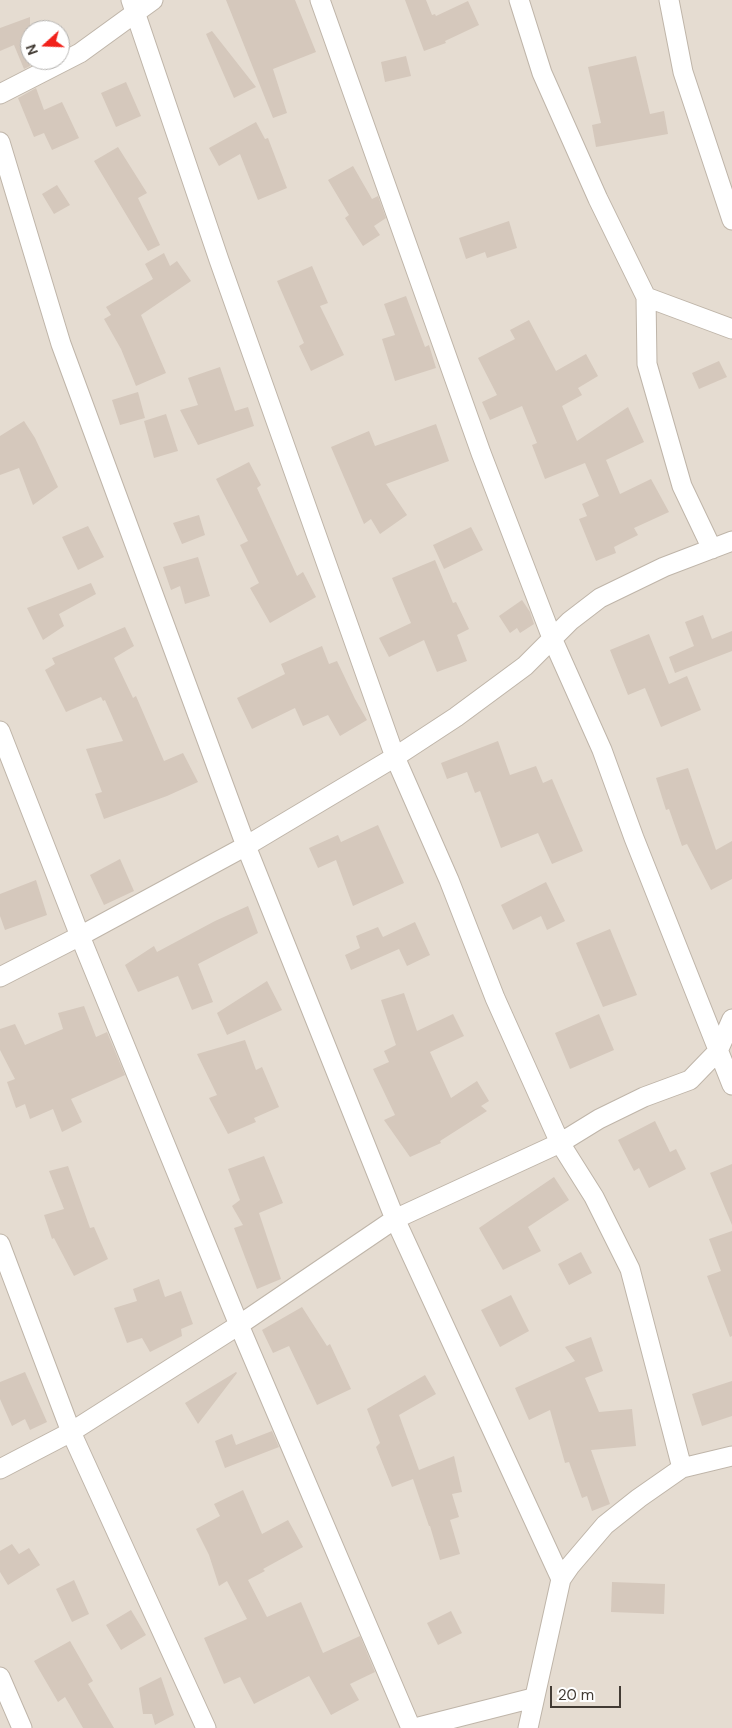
<!DOCTYPE html>
<html>
<head>
<meta charset="utf-8">
<style>
	body { margin:0 }
	#map { position:relative; width:732px; height:1728px; overflow:hidden; background:#f1ebe3; font-family:"DM Sans",sans-serif }
	canvas { display:block }
	.north { position:absolute; left:20px; top:20px; width:50px; height:50px; box-sizing:border-box; background:#fff; border:1px solid #b3b1ae; border-radius:50%; rotate:250deg; font-size:14px; font-weight:700; line-height:20px; text-align:center; color:#423b34 }
	.north::after { content:''; display:block; margin:auto; width:18px; height:22px; background:#f1211a; clip-path:polygon(50% 0,100% 100%,50% 72%,0 100%) }
	.scale { position:absolute; left:550px; top:1686px; width:71px; height:22px; box-sizing:border-box; border:2px solid #423b34; border-top:0; padding-left:6px; font-size:15px; line-height:18px; white-space:nowrap; color:#423b34; -webkit-text-stroke:4px #fff; paint-order:stroke }
</style>
</head>
<body>
<div id="map">
<canvas width="732" height="1728"></canvas>
<div class="north">N</div>
<div class="scale">20 m</div>
</div>
<script>
const ctx = document.querySelector('canvas').getContext('2d');
ctx.lineJoin = 'round';
function fill(path, color) { ctx.fillStyle = color; ctx.fill(path, 'evenodd'); }
function trace(path, color, width, dash) { ctx.strokeStyle = color; ctx.lineWidth = width; ctx.lineCap = dash ? 'butt' : 'round'; ctx.setLineDash(dash || []); ctx.stroke(path); }
const residential = new Path2D(`
	M0 0H732V1728H0ZM30 30H60V60H30Z`);
const building = new Path2D(`
	M226 0H295L316 52 273 69 287 113 273 118Z
	M405 0H426L432 15 435 14 436 16 468 1 479 25 445 41 446 43 424 51Z
	M30 17V66L24 69 14 45 0 51V28Z
	M212 31 256 87 234 98 206 34Z
	M406 56 411 76 385 82 381 62Z
	M636 56 650 114 664 111 668 134 596 147 592 125 601 123 588 67Z
	M126 82 141 116 116 127 101 93Z
	M36 88 44 110 62 102 79 138 52 150 44 133 34 137 18 98Z
	M256 122 265 139 268 138 287 188 258 200 240 154 219 166 209 148Z
	M118 147 147 193 138 198 160 245 148 251 94 161Z
	M353 166 372 199 378 196 386 218 374 226 380 235 363 246 345 218 349 215 328 180Z
	M57 185 70 205 54 214 42 194Z
	M509 221 517 248 487 258 485 252 466 259 459 238Z
	M164 253 170 266 177 261 191 281 141 315 166 373 136 386 121 349 104 319 111 315 106 307 153 279 145 264Z
	M312 266 328 303 320 306 344 355 311 371 299 346 304 343 277 281Z
	M406 296 425 347 429 345 436 368 395 381 382 339 395 335 384 304Z
	M529 320 556 371 586 354 598 376 578 388 582 395 562 406 577 441 628 407 644 442 606 460 620 494 651 479 669 512 634 528 638 535 614 547 616 553 596 561 579 519 587 516 582 504 599 496 585 463 545 479 532 445 537 443 522 406 490 420 482 402 497 395 478 358 515 339 510 330Z
	M719 361 727 377 699 389 692 373Z
	M220 367 235 411 248 407 254 426 198 445 180 410 198 405 188 378Z
	M138 392 145 418 120 425 112 400Z
	M166 414 178 451 154 458 144 421Z
	M24 421 35 438 58 487 33 505 19 468 0 475V436Z
	M436 424 449 461 386 484 407 515 380 534 371 519 364 524 331 447 369 431 375 446Z
	M249 462 261 485 257 488 297 576 303 572 316 597 270 623 250 588 259 583 240 545 248 541 216 479Z
	M199 515 205 535 182 544 173 523Z
	M88 526 104 557 78 570 62 537Z
	M471 527 483 550 444 569 433 545Z
	M198 557 210 596 185 604 180 586 171 590 163 567Z
	M435 560 453 603 456 602 469 629 457 635 467 661 437 672 424 640 389 657 379 638 411 623 392 578Z
	M91 583 96 594 59 614 64 626 43 640 27 608Z
	M522 600 530 612 534 624 520 633 517 628 510 633 499 616Z
	M703 615 712 639 732 631V651L675 673 669 657 694 646 685 622Z
	M125 627 134 646 114 658 133 698 136 696 164 761 183 753 198 782 167 796 104 819 95 794 102 792 86 749 123 741 105 700 103 701 101 697 66 712 45 670 55 664 52 658Z
	M649 634 669 684 687 676 701 710 661 727 645 688 628 695 610 650Z
	M322 646 329 664 337 661 355 699 367 720 340 736 328 715 303 726 295 708 252 729 237 698 285 674 281 664Z
	M498 741 510 775 536 766 543 783 552 779 583 851 552 864 538 833 501 848 480 791 475 793 467 772 447 779 441 763Z
	M688 768 716 850 732 841V879L711 890 687 844 682 846 669 809 666 810 656 778Z
	M378 825 404 883 353 906 336 860 318 868 309 848 338 835 341 842Z
	M120 859 134 891 104 905 90 875Z
	M36 880 47 915 5 930 0 916V894Z
	M546 882 565 921 547 930 541 916 513 930 501 905Z
	M248 906 258 933 198 964 213 1002 192 1010 178 976 138 992 125 965 154 946 157 952 215 921Z
	M415 922 430 955 407 966 399 949 351 970 345 955 360 948 356 936 378 927 383 937Z
	M610 929 637 995 603 1007 576 943Z
	M267 981 282 1010 227 1035 217 1013Z
	M404 993 417 1031 453 1014 464 1036 430 1052 451 1098 477 1081 489 1101 481 1106 487 1111 440 1141 441 1143 410 1157 384 1120 395 1115 373 1069 389 1062 384 1051 396 1045 381 1000Z
	M84 1006 96 1037 107 1032 125 1075 71 1099 82 1122 62 1132 53 1109 30 1119 25 1104 16 1108 7 1082 15 1079 0 1050V1029L15 1024 25 1045 63 1029 58 1013Z
	M599 1014 614 1050 570 1069 555 1033Z
	M245 1040 256 1070 262 1067 279 1107 254 1118 256 1122 228 1134 209 1098 217 1095 197 1054Z
	M655 1121 670 1152 676 1149 686 1169 649 1188 639 1168 634 1171 618 1140Z
	M264 1156 283 1203 259 1213 281 1279 257 1289 234 1228 243 1225 232 1206 240 1200 228 1169Z
	M732 1164V1225L710 1173Z
	M68 1166 90 1228 94 1227 108 1259 74 1276 54 1238 52 1239 44 1215 64 1209 49 1171Z
	M554 1177 569 1200 528 1227 541 1251 503 1270 479 1228Z
	M732 1231V1336L730 1337 707 1276 721 1271 709 1239Z
	M581 1252 592 1273 569 1285 558 1264Z
	M159 1279 165 1297 181 1291 193 1324 181 1329 182 1336 150 1352 142 1338 127 1343 114 1308 137 1301 133 1289Z
	M511 1295 529 1331 500 1347 481 1310Z
	M302 1307 327 1346 330 1344 351 1389 317 1405 289 1346 273 1353 262 1330Z
	M591 1337 603 1371 585 1378 599 1412 632 1409 636 1446 591 1450 610 1504 592 1511 587 1496 582 1498 569 1462 565 1463 550 1410 529 1420 515 1388 575 1361 565 1347Z
	M25 1372 47 1422 30 1430 25 1419 12 1426 0 1399V1382Z
	M236 1372 237 1373 198 1424 185 1403Z
	M425 1375 436 1394 399 1415 419 1470 454 1456 462 1492 452 1494 459 1517 450 1520 460 1554 440 1560 430 1526H429L413 1479 392 1487 376 1447 380 1443 367 1409Z
	M732 1381V1416L702 1426 692 1394Z
	M272 1431 279 1447 225 1468 215 1441 232 1434 236 1445Z
	M243 1490 262 1534 288 1520 303 1547 263 1569 265 1571 248 1580 267 1617 301 1602 323 1653 360 1636 375 1672 350 1684 359 1700 331 1715 309 1676 254 1704 240 1677 224 1684 204 1638 247 1619 227 1581 219 1586 209 1555 196 1529 220 1516 214 1504Z
	M12 1544 19 1554 29 1548 40 1565 8 1585 0 1572V1551Z
	M74 1580 89 1614 72 1622 56 1589Z
	M612 1582 665 1584 664 1614 611 1612Z
	M131 1610 146 1635 121 1650 106 1625Z
	M451 1611 462 1633 438 1645 427 1623Z
	M70 1641 93 1681 88 1684 114 1728H83L65 1697 58 1702 34 1661Z
	M161 1677 174 1715 155 1725 152 1714H143L139 1688Z`);
const minor = new Path2D(`
	M131 0 219 260 395 757 449 880 495 998 560 1143 594 1197 630 1269 682 1468
	M320 0 481 453 552 638 602 750 634 838 732 1085
	M519 0 542 73 598 199 646 297 732 329
	M669 0 683 72 732 220
	M0 94 80 53 153 0
	M0 142 61 344 246 846 395 1219 561 1579
	M646 297 647 364 682 486 712 549
	M0 731 80 936 239 1325 411 1728
	M0 977 80 936 246 846 395 757 456 717 525 666 570 621 600 598 664 567 732 541
	M0 1244 71 1432 206 1728
	M0 1469 71 1432 239 1325 395 1219 560 1143 599 1119 644 1097 690 1080 718 1051 732 1019
	M0 1677 22 1728
	M415 1728 533 1698
	M528 1728 561 1579 570 1566 605 1525 639 1498 682 1468 732 1456`);
fill(residential, '#e5dcd1');
fill(building, '#d5c8bc');
trace(minor, '#bfb5a9', 21);
trace(minor, '#fff', 19);
</script>
</body>
</html>
